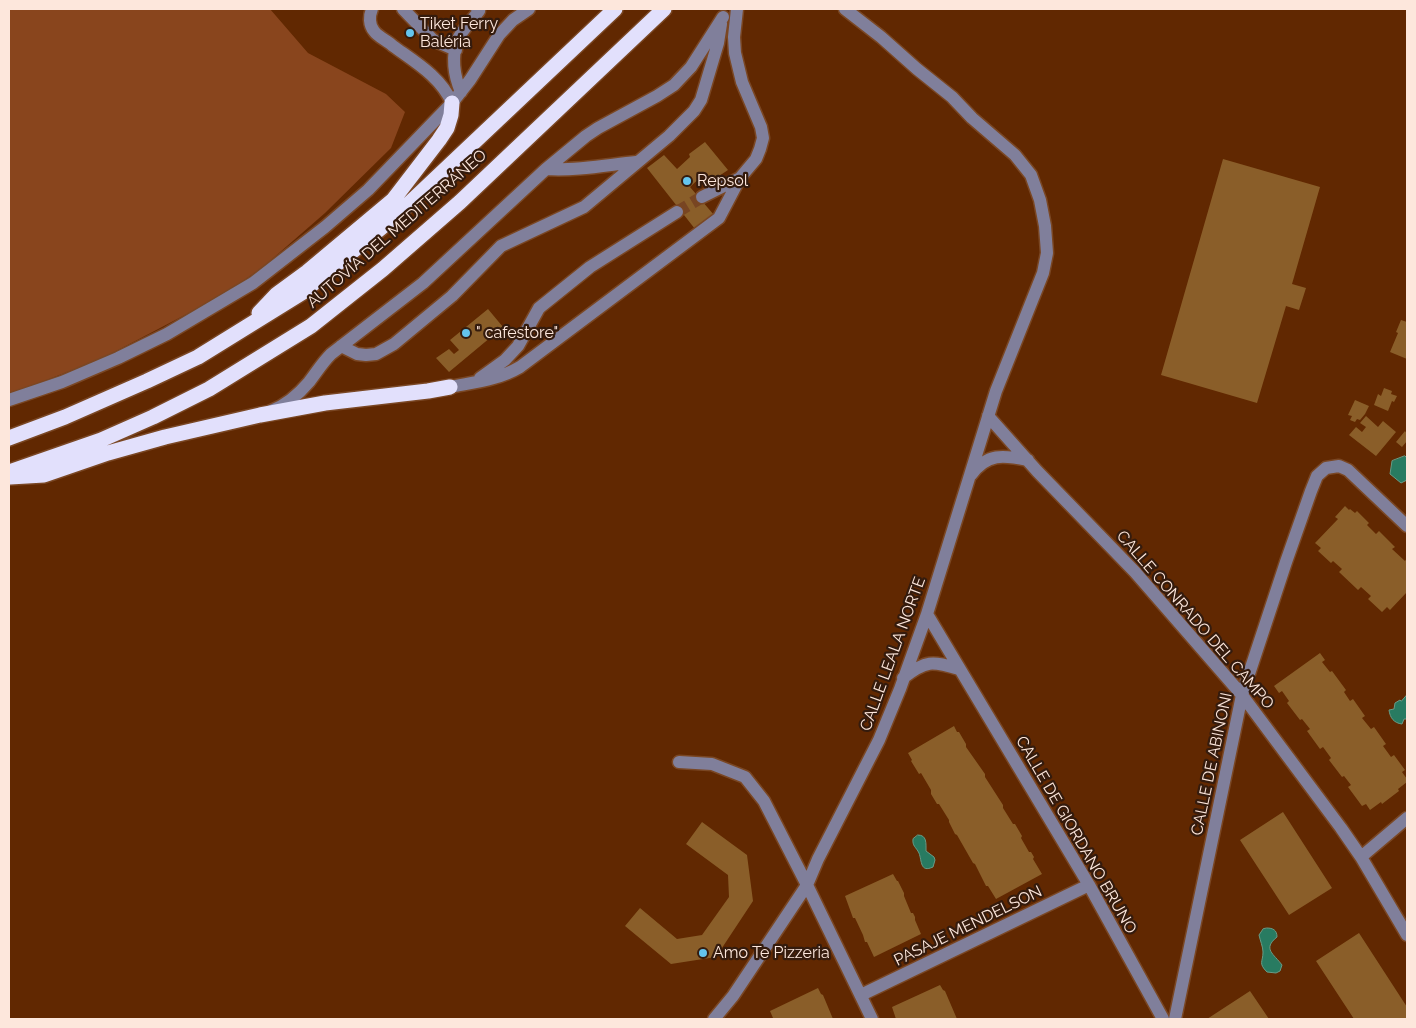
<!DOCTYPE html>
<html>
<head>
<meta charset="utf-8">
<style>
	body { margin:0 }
	#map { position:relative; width:1416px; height:1028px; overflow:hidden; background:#612801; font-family:Raleway,sans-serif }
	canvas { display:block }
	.frame { position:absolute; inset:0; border:10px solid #fde7dc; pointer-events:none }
</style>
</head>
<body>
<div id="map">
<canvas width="1416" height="1028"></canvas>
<div class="frame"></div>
</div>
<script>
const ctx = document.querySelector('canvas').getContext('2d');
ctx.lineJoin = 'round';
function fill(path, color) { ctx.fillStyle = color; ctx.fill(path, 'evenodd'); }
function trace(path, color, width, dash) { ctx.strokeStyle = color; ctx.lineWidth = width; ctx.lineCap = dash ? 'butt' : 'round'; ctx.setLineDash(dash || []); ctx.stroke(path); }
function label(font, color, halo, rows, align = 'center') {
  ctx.font = font + ' Raleway,sans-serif'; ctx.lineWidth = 4.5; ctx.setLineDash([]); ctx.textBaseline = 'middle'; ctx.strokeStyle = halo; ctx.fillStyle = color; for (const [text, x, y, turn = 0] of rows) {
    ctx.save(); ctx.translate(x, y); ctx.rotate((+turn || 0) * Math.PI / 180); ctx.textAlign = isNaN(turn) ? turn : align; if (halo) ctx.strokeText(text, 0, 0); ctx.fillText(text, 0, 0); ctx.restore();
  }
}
const green = new Path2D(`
	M9 9H270L308 53 386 94 405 112 391 148 325 213 263 267 223 295 101 359 18 391 9 394Z`);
const water = new Path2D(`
	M1405 456 1407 458V480L1401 483 1390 474 1392 461Z
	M1407 695V719H1404L1402 724C1394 723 1390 718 1389 710L1394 709 1395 703 1400 700 1401 701Z
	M918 835C927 835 926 843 926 851L934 857 935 860 933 867C920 873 922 861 919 853 916 847 912 846 913 839Z
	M1267 928C1273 928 1277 930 1277 937 1262 949 1274 954 1282 965L1280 971 1276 973 1267 972C1258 963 1263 962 1263 952 1263 947 1260 940 1259 935L1263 929Z`);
const building = new Path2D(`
	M705 142 728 170 710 182 704 174 690 187 714 215 695 229 647 168 664 155 677 169 690 157 689 154Z
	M1223 159 1320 187 1292 284 1306 288 1299 310 1286 306 1257 403 1161 375Z
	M488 309 503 327 449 372 436 358 449 349 454 354 459 350 450 340Z
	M1401 320 1407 322V359L1390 352 1398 333 1396 332Z
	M1384 388 1392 391 1391 394 1397 396 1394 402 1392 401 1388 411 1374 405 1378 394 1381 396Z
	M1355 400 1369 406 1365 414 1360 420 1357 419 1355 422 1350 420 1352 416 1348 415Z
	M1366 416 1378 427 1383 421 1396 432 1376 456 1349 435 1356 427 1362 432 1366 427 1360 423Z
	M1405 431 1407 434V441L1402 447 1396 442Z
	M1345 506 1349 510 1350 509 1355 513 1357 511 1369 523 1367 525 1376 534 1379 531 1395 547 1392 549 1405 561 1407 558V592L1390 610 1387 607 1382 612 1368 599 1371 596 1361 587 1358 590 1339 572 1342 569 1333 561 1331 563 1318 551 1321 548 1315 543 1338 519 1335 517Z
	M1320 653 1325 660 1322 662 1330 672 1332 671 1346 690 1344 692 1350 701 1353 699 1365 716 1362 718 1371 729 1374 727 1386 744 1383 746 1391 757 1394 755 1405 770 1402 772 1407 779V782L1398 789 1399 791 1382 804 1381 802 1370 810 1366 804 1362 806 1348 787 1351 785 1344 776 1342 777 1329 760 1331 758 1323 747 1320 749 1307 731 1310 729 1302 719 1300 720 1287 703 1289 701 1282 691 1279 693 1274 686Z
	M954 726 957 732H959L966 744V747L985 774V777L1003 805V808L1013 824H1015L1022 836 1021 838 1029 852H1031L1034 857 1033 859 1042 874 996 899 988 886H986L975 864 973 863 957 835 955 834 949 822V820L939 804H937L931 794V790L921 773 919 774 911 761 912 760 908 753Z
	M1283 812 1332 888 1289 915 1240 840Z
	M702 822 747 855 753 901 716 957 671 964 625 926 640 908 677 939 702 935 729 897 728 875 686 844Z
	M893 874 897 881H898L904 893V896L911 913H913L915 917V920L921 934 874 957 867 942H865L863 935 855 918H853L845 896Z
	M1359 933 1407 1007V1019H1354L1316 961Z
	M940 985 943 990 945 991 957 1019H896L892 1007Z
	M818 988 821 994 823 995 833 1019H772L773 1018 770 1011Z
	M1250 991 1269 1019H1207Z`);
const minorTunnel = new Path2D(`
	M677 212 702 197`);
const minor = new Path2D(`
	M372 9C369 16 369 25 374 31 378 37 388 41 393 46 415 62 441 77 452 103
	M403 9 433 40 456 50
	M461 92C454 76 451 56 458 39 462 30 473 19 479 11L477 9
	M546 169C576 171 607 165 636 162
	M702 197 740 178
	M341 346 357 354 366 355 376 354 394 344 452 296 501 246 584 207 669 136 694 111 701 100 718 43 721 24
	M480 378 505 360 518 346 539 308 590 267 677 212
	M450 387C475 382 498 380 520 367L719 218 740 178 756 159 760 149 763 138 761 127 742 82 735 53 734 37 737 9
	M9 400 62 382 118 358 167 334 253 283 325 227 368 190 452 103 470 80 499 35 513 20 529 9
	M271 411C286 405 299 394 309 382 316 373 322 363 331 354L423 283 546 169 586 136 598 128 657 96 674 85 691 67 723 17
	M988 416 1037 471 1135 572 1242 695 1341 828 1361 857 1407 935
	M971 475C987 453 1003 455 1028 460
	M927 614 1089 885 1163 1019
	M903 678C926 660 932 661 959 669
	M679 762 712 764 745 777 764 801 807 885 872 1019
	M1361 857 1407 818
	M861 995 1089 885
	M714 1019 733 996 807 885 818 859 879 740 900 689 927 614 996 391 1043 273 1047 253 1045 226 1040 200 1031 175 1015 155 972 118 952 97 917 69 881 37 845 9
	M1175 1019 1242 695 1286 562 1311 491 1317 476 1326 468 1339 466 1348 470 1407 526`);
const highway = new Path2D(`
	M259 313 277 294 307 272 393 200 439 140 447 128 451 115 452 103
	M9 438 65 417 147 381 198 357 303 292 398 214 615 9
	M9 472 101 440 153 417 209 389 311 326 383 269 460 202 664 9
	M10 477 44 475 108 453 165 437 260 415 325 403 428 391 450 387`);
const markers = [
	[410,33,5,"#64c5ee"],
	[687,181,5,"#64c5ee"],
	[466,333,5,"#64c5ee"],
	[703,953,5,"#64c5ee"]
];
const poiNames = [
	["Tiket Ferry",420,24],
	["Baléria",420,42],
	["Repsol",697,181],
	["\" cafestore\"",476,333],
	["Amo Te Pizzeria",713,953]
];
const streetNames = [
	["AUTOVÍA DEL MEDITERRÁNEO",397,229,-41],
	["CALLE CONRADO DEL CAMPO",1195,620,49],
	["CALLE LEALA NORTE",893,654,-70],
	["CALLE DE ABINONI",1212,764,-78],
	["CALLE DE GIORDANO BRUNO",1076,835,60],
	["PASAJE MENDELSON",968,926,-26]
];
fill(green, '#89451d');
fill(water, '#287b61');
trace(water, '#689b86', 1);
fill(building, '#8a5e29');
trace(minorTunnel, '#784522', 12, [12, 6]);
trace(minor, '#7a4724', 15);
trace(highway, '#7a4724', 18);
trace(minor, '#807f9b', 12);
trace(highway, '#e2e0fc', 15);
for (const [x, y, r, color] of markers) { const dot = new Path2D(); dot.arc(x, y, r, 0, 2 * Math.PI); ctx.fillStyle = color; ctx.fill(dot); trace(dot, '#341b0d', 2); }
label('16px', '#fde7dc', '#341b0d', poiNames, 'left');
label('16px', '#fde7dc', '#341b0d', streetNames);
</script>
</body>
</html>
